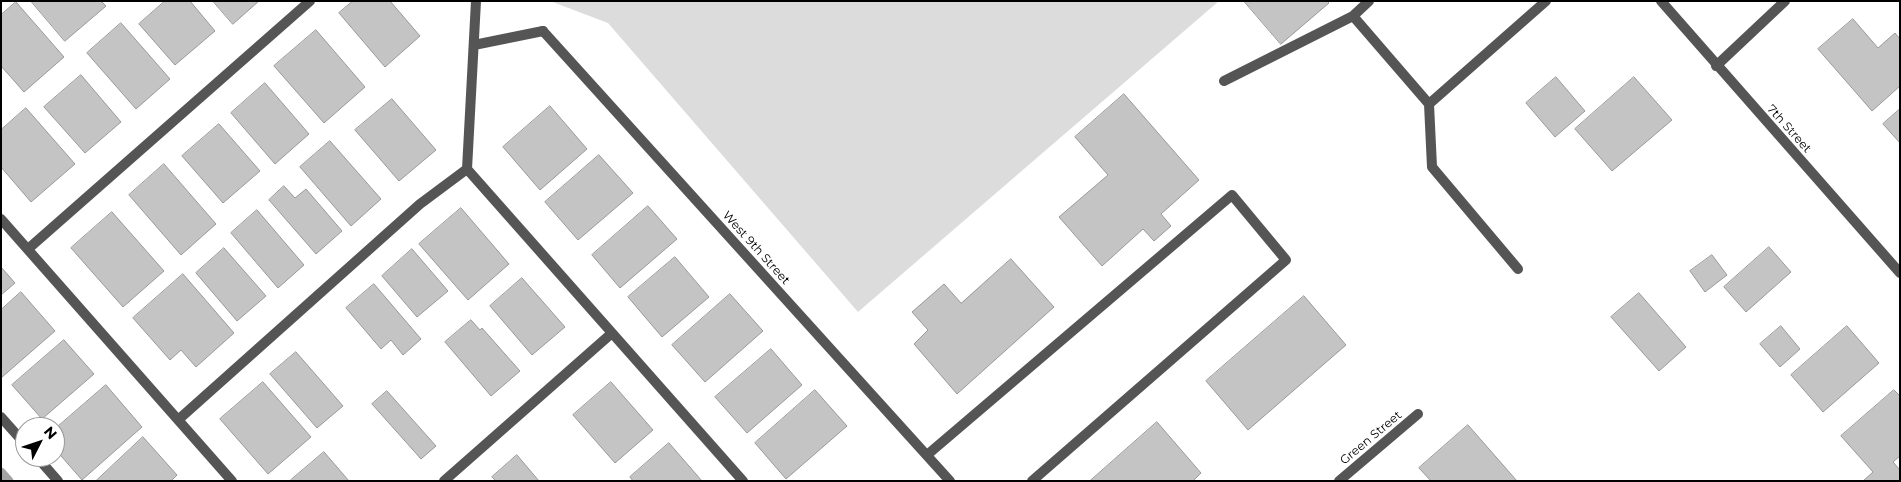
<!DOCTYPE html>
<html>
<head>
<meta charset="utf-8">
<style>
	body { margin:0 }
	#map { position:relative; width:1901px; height:482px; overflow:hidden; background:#fff; font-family:Montserrat,sans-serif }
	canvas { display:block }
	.frame { position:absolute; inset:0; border:2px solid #000; pointer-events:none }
	.north { position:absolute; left:15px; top:417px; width:50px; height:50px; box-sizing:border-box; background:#fff; border:1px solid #999; border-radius:50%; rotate:49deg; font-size:14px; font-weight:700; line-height:20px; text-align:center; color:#000 }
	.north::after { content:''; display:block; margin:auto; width:18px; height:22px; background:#000; clip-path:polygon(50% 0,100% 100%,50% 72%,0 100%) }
</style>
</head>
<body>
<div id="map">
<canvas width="1901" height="482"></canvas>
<div class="frame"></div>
<div class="north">N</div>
</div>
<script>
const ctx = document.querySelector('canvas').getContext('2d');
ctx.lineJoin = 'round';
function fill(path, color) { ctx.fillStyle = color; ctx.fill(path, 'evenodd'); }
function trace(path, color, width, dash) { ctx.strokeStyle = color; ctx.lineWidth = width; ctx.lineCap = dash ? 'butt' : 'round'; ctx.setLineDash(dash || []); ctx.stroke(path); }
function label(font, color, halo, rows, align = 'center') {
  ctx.font = font + ' Montserrat,sans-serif'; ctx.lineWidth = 4; ctx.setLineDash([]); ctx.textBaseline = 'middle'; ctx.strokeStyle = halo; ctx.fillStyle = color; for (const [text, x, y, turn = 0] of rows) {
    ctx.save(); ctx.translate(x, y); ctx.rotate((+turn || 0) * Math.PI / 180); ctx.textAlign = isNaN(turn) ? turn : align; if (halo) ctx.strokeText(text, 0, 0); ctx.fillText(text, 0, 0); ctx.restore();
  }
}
const green = new Path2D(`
	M550 1H1219L858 312 608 23Z`);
const stream = new Path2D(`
	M1 472 9 481`);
const building = new Path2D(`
	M31 1H101L106 6 65 41Z
	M165 1H190L215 31 175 65 139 24Z
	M213 1H259L233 24Z
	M353 1H390L420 36 385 67 339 13Z
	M1244 1H1327L1329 3 1281 44Z
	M16 2 64 57 24 92 1 66V15Z
	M1853 19 1878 48 1895 33 1900 39V86L1872 111 1818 49Z
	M121 23 170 79 136 109 87 53Z
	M316 30 365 87 324 123 274 66Z
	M81 75 121 122 85 153 44 107Z
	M1556 77 1585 111 1555 137 1526 103Z
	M1634 77 1672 120 1612 171 1575 129Z
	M265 83 309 134 275 164 231 113Z
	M1124 94 1199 180 1161 214 1171 226 1154 241 1143 229 1102 266 1059 217 1108 175 1075 137Z
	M392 99 436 150 399 181 355 130Z
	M550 106 587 149 540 190 503 147Z
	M26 108 75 164 31 202 1 167V130Z
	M1900 109V143L1883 124Z
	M219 124 260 171 223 203 182 156Z
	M330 141 381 199 351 226 300 167Z
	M599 155 633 193 578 240 545 202Z
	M164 164 216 224 181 255 129 195Z
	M284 186 295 198 306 189 342 231 316 254 269 200Z
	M648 206 677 239 620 288 592 255Z
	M461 208 509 264 468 300 419 244Z
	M257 210 304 265 278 288 231 233Z
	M112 212 164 271 123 307 71 248Z
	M1769 247 1791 272 1746 312 1724 287Z
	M224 248 266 296 237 321 196 273Z
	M412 249 448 291 417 317 382 276Z
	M1712 255 1727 275 1705 292 1690 271Z
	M675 257 709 297 662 337 628 297Z
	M1011 259 1054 307 957 394 914 344 928 330 912 312 944 284 961 303Z
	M1 267 15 283 1 295Z
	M183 274 234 333 196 367 181 350 170 360 133 318Z
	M522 278 565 327 532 355 490 306Z
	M374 284 421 339 403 355 391 340 381 349 346 308Z
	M21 292 55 331 1 378V310Z
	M1639 293 1686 347 1659 371 1611 317Z
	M730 294 763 331 705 382 672 345Z
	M1304 296 1346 345 1248 430 1206 381Z
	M471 320 480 330 482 328 520 371 491 396 445 342Z
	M1781 326 1800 349 1780 367 1760 344Z
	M1847 326 1879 363 1823 412 1791 375Z
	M64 340 94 374 42 419 12 385Z
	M771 349 802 385 747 433 715 397Z
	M296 352 343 406 317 428 270 374Z
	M263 382 311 437 268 474 220 419Z
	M611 382 653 430 615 463 573 415Z
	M106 385 142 427 82 480 55 449V429Z
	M815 390 847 426 786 479 755 443Z
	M1894 390 1900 396V456L1893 462 1900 470V481H1863L1873 472 1841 436Z
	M387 391 436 446 421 459 372 404Z
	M1157 422 1201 473 1193 481H1090Z
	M1468 425 1517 481H1431L1419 468Z
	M143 437 177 475 171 481H96Z
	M669 443 702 481H633L630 477Z
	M324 452 349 481H292L291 480Z
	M517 455 539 481H496L492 477Z`);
const service = new Path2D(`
	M476 1 467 169 743 481
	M1369 1 1353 16 1429 104 1432 167 1518 269
	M474 45 543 31
	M1224 81 1353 16
	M1429 104 1546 1
	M1 219 232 481
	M28 249 310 1
	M1 417 25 444
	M178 420 420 204 467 169
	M927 455 1232 195 1286 260 1032 481
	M37 457 58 481
	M444 481 612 333
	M1339 481 1418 414`);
const minor = new Path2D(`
	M543 31 950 481
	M1716 66 1785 1`);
const tertiary = new Path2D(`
	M1661 1 1900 273`);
const streetNames = [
	["7th Street",1789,129,48],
	["West 9th Street",756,248,48],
	["Green Street",1371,438,-40]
];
fill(green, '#dcdcdc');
trace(stream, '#a3a3a3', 9);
fill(building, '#c4c4c4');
trace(building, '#999', 1);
trace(service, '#555', 10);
trace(minor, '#555', 10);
trace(tertiary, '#555', 10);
label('12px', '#000', '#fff', streetNames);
</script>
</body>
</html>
